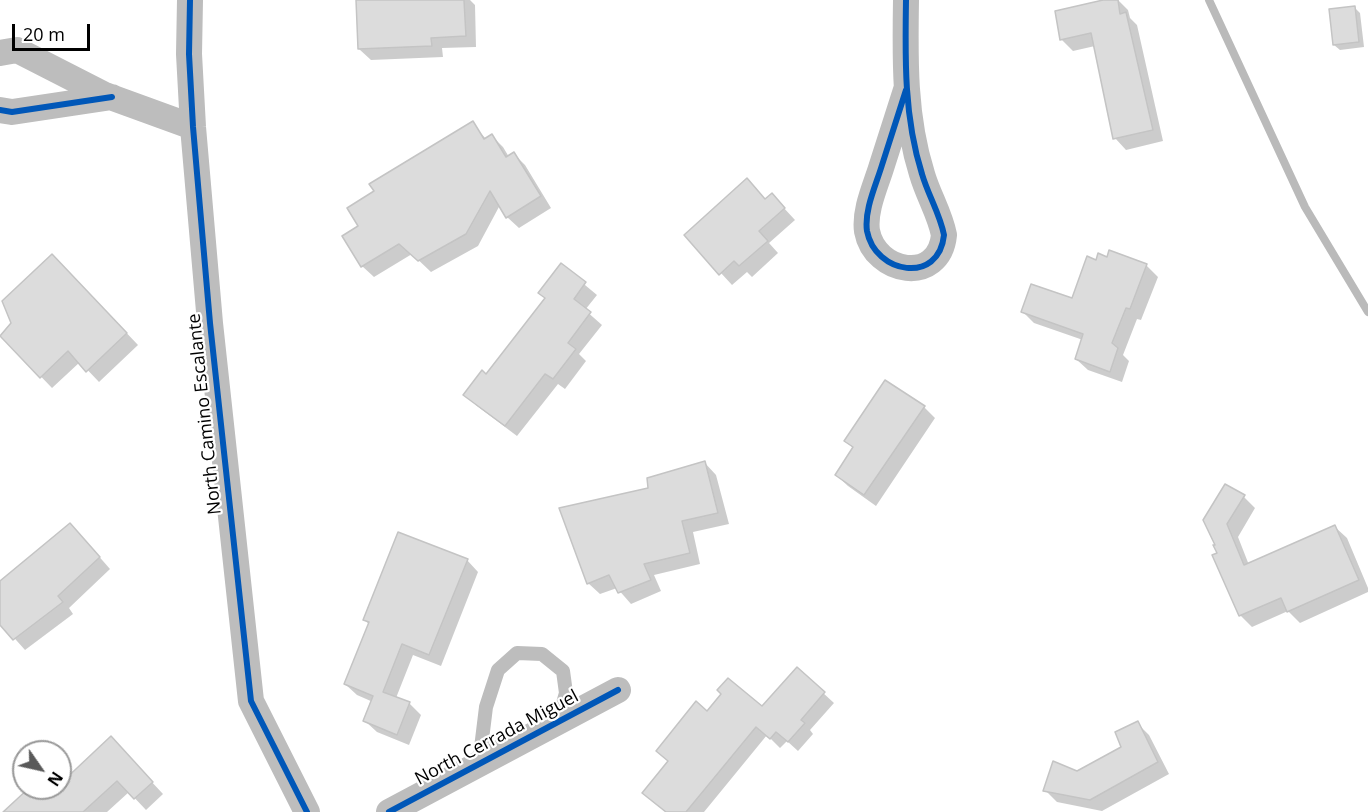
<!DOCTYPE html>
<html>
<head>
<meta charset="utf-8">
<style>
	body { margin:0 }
	#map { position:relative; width:1368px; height:812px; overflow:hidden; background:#fff; font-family:"Open Sans",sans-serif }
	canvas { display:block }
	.north { position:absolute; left:12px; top:740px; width:60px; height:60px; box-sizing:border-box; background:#fff; border:2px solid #999; border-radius:50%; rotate:124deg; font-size:16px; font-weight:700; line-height:24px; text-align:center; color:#000 }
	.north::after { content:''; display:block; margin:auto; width:21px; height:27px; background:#595959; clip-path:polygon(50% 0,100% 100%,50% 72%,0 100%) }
	.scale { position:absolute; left:12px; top:24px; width:78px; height:27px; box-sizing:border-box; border:3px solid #000; border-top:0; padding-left:8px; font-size:18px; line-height:21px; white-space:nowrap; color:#000; -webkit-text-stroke:4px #fff; paint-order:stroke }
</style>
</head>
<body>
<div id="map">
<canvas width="1368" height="812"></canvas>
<div class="north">N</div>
<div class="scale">20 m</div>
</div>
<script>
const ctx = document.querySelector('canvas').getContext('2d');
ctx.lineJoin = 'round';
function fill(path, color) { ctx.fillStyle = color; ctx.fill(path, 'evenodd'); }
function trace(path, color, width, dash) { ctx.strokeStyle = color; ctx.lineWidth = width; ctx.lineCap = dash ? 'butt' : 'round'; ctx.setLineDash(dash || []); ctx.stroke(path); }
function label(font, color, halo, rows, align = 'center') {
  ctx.font = font + ' "Open Sans",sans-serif'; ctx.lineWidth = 4.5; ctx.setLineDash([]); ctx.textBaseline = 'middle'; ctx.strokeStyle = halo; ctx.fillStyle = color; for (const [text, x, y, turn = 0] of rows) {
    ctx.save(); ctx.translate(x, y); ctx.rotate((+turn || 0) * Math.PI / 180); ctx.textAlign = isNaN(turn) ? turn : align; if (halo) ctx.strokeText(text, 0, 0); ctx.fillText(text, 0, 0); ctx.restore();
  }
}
const shadow = new Path2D(`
	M358 0H470L475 5 476 47 442 48 443 57 371 60 359 49Z
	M1110 0H1118L1128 10 1130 18 1137 25 1163 141 1126 150 1115 138 1095 46 1073 51 1061 39Z
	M1354 7 1360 13 1364 47 1340 50 1334 45Z
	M472 123 486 139 491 135 503 147 509 157 514 154 525 165 551 208 519 228 507 217 500 205 478 246 431 272 412 254 374 277 362 266 360 227 376 192Z
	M766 201 783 207 795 220 769 243 778 253 752 277 747 272 732 285 686 235Z
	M1108 258 1146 265 1158 277 1141 320 1137 319 1123 355 1129 361 1122 382 1088 370 1076 359 1083 340 1034 323 1023 312 1073 299 1097 262Z
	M561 265 597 295 585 310 602 325 579 354 586 361 565 389 558 384 517 436 477 406 465 394 486 376 546 299Z
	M64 267 138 345 99 382 80 362 52 388 1 335Z
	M924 407 935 418 876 506 848 486 836 475 854 449 846 441Z
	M705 463 716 475 729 524 693 532 700 564 654 575 661 591 631 604 617 588 600 594 588 583 649 489Z
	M1226 486 1244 497 1255 508 1238 537 1249 565 1335 527 1347 538 1368 588V592L1300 623 1288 611 1252 627 1240 615 1214 555 1219 554Z
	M82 537 110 569 69 608 73 614 25 650 0 622V583Z
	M467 560 478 572 441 666 413 655 396 698 409 703 421 715 409 745 377 732 365 721 373 702 357 695 345 684 369 624 364 620Z
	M797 669 834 703 810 730 813 734 798 751 787 741 780 748 767 735 704 812H666L654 802 669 762 658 751 707 713 762 708Z
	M1137 723 1149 735 1169 774 1102 811 1057 802 1045 790 1123 747Z
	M122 750 163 794 146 810 129 792 107 812H17L31 788H60V786Z`);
const stream = new Path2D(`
	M1209 0 1305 207 1368 312`);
const building = new Path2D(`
	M356 0H464L466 36 431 38 432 46 358 49Z
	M1103 0H1118L1120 14 1126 12 1153 130 1113 139 1091 33 1060 40 1055 11Z
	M1355 6 1359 42 1333 45 1329 9Z
	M473 121 484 139 492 134 506 157 514 152 541 196 506 218 490 191 466 234 418 261 399 244 361 267 342 236 358 226 347 208 374 191 369 184Z
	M747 178 765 199 772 193 785 208 759 231 768 241 739 266 734 261 719 275 684 235Z
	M1109 250 1147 264 1130 309 1126 308 1112 343 1118 348 1110 372 1075 359 1083 334 1021 312 1031 284 1072 298 1087 256 1096 260 1098 253 1107 257Z
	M52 254 127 333 86 372 68 351 40 378 0 336 11 323 2 301Z
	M561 263 586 282 574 299 591 312 568 343 576 349 553 379 545 374 505 426 463 395 482 370 486 374 545 298 538 293Z
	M885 380 925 406 864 495 835 475 853 447 844 441Z
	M705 461 718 513 682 521 690 553 644 564 651 580 618 593 609 575 587 584 559 508 648 488 647 478Z
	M1225 484 1245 495 1227 524 1244 565 1335 525 1359 580 1287 612 1281 598 1239 616 1212 555 1217 553 1213 545H1215L1203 520Z
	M70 523 100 557 58 596 63 602 13 640 0 625V581Z
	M398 532 468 559 429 655 402 644 383 692 410 702 397 735 363 721 373 696 344 684 369 622 363 620Z
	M797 667 825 692 801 720 805 723 788 742 776 732 770 739 756 727 686 812H666L642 793 668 761 656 751 696 701 707 711 721 694 717 690 728 678 762 706Z
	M1138 721 1158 762 1090 800 1043 791 1053 761 1077 771 1121 747 1115 732Z
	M111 736 153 782 134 799 117 781 83 812H3L29 788H60V784Z`);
const service = new Path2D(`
	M479 764 486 707 498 670 517 653 542 654 563 671 566 693 558 721`);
const minor = new Path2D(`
	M190 0 189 54 193 127 210 323 251 701 307 812
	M906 0C905 59 904 117 922 174 928 195 940 214 944 235 939 285 875 274 867 231 864 210 876 185 882 165 890 140 898 115 906 90
	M0 53 17 50 105 95 193 127
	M0 110 12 112 112 97
	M389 812 618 690`);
const cycleway = new Path2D(`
	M190 0 189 54 193 127 210 323 251 701 307 812
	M906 0C905 59 904 117 922 174 928 195 940 214 944 235 939 285 875 274 867 231 864 210 876 185 882 165 890 140 898 115 906 90
	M0 110 12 112 112 97
	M389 812 618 690`);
const streetNames = [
	["North Camino Escalante",205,414,-96],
	["North Cerrada Miguel",497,738,-28]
];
fill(shadow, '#0003');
trace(stream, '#bababa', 8);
fill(building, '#dcdcdc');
trace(building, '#c4c4c4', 1.5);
trace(service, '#bdbdbd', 14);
trace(minor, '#bdbdbd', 26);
trace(cycleway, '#0057b8', 6);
label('18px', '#000', '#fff', streetNames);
</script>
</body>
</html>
